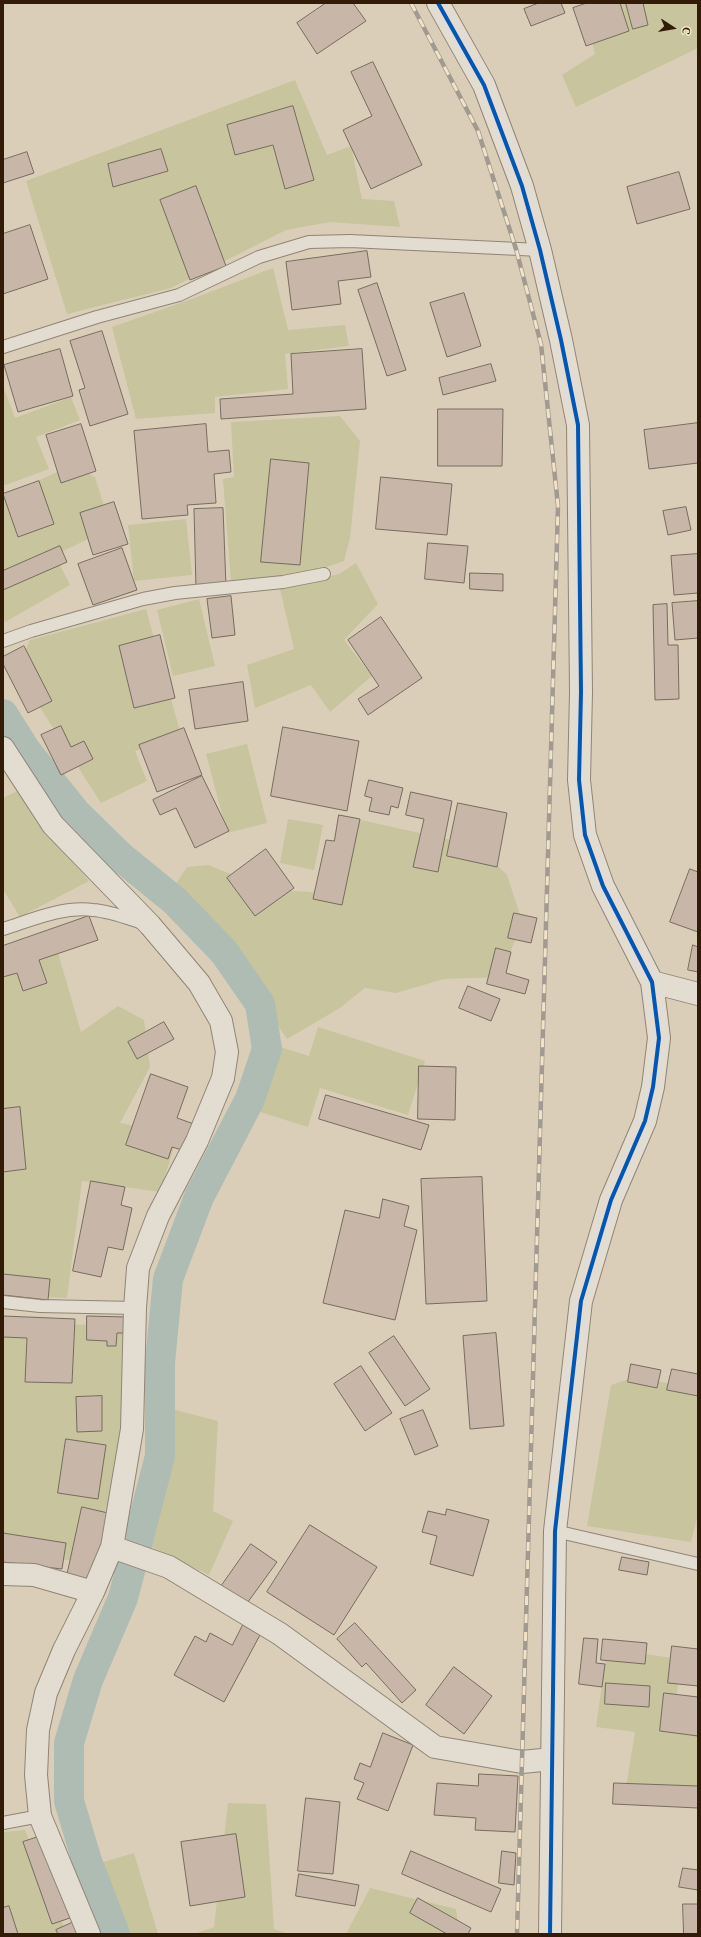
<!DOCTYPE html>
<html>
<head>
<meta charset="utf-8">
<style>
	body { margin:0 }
	#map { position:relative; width:701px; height:1937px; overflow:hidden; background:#dbceb8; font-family:Vollkorn,serif }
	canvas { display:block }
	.frame { position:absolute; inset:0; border:4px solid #321c07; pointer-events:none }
	.north { position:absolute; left:653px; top:8px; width:40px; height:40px; -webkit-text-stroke:3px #f1e2c8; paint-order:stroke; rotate:102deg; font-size:11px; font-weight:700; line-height:16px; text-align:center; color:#321c07 }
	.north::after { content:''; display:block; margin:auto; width:14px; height:18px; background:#321c07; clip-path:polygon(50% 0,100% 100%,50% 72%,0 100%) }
</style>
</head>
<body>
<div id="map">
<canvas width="701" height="1937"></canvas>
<div class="frame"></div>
<div class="north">С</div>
</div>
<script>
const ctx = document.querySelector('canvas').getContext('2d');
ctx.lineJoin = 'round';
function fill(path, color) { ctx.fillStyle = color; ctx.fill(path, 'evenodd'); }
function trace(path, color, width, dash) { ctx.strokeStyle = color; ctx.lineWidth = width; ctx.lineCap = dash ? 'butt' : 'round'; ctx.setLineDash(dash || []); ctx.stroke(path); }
const green = new Path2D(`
	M623 3H698V48L576 107 562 75 595 54 586 16Z
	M295 80 327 155 351 146 362 199 394 201 400 227 330 222 286 230 171 288 67 314 26 181Z
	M273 268 288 330 345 325 349 346 285 354 288 389 215 397V413L136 419 112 327 189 300Z
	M3 386 15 418 71 397 80 420 36 437 49 469 3 486Z
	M340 416 360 441 350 538 344 561 315 571 231 583 223 479 234 477 231 422Z
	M70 466 95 477 111 528 55 555 70 585 5 622 3 617V497Z
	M186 519 192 575 134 581 128 525Z
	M356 563 378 604 344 640 372 676 330 712 311 685 255 708 247 665 294 649 280 589 339 574Z
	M199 599 215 666 173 676 157 610Z
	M146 609 181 735 135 751 147 781 101 803 16 670 30 640Z
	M247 744 267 823 227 833 206 754Z
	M17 791 45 830 89 881 20 917 3 889V798Z
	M352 818 478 846 507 875 522 921 501 977 444 979 396 993 365 988 340 1008 287 1039 229 953 173 892 177 882 187 867 208 865 269 889 324 893Z
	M288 819 323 825 314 870 280 863Z
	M56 946 81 1032 118 1006 144 1020 150 1067 120 1123 178 1134 160 1192 82 1181 67 1298 3 1295V960Z
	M318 1027 425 1061 408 1115 320 1088 308 1127 257 1111 277 1046 309 1056Z
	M3 1324 126 1325 128 1437 90 1561 3 1557Z
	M635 1377 698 1389V1514L691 1542 587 1526 611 1385Z
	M168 1408 218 1421 213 1511 233 1521 209 1575 151 1547 169 1457Z
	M607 1649 681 1659 674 1717 698 1722V1797L625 1793 635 1732 596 1727Z
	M228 1803 266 1804 274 1929 289 1934H194L214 1927Z
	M25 1830 67 1934H3V1832Z
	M134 1853 158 1934H122L93 1865Z
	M370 1888 456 1909 460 1934H346Z`);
const canal = new Path2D(`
	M3 714 25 749 76 813 121 857 175 901 224 952 260 1004 267 1049 250 1099 199 1197 168 1279 160 1363V1456L123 1598 88 1680 69 1743V1801L87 1861 115 1934`);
const building = new Path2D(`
	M326 3H353L366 21 317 54 297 23Z
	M539 3H561L565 13 531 26 524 9Z
	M587 3H620L629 31 586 46 573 8Z
	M626 3H643L648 25 633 29Z
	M373 62 422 165 371 189 343 130 372 116 351 72Z
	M293 106 314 180 285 189 273 145 235 155 227 125Z
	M161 149 168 171 113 187 108 164Z
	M27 152 34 173 3 183V160Z
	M679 172 690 209 637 224 627 187Z
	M196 186 226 266 190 280 160 200Z
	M30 225 48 279 3 294V234Z
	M367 251 371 277 338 281 341 304 292 310 286 262Z
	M377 283 406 370 387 376 358 290Z
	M464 293 481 346 447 357 430 303Z
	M102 331 128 414 90 426 79 390 85 388 70 341Z
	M60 349 73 396 18 412 4 365Z
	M362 349 366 409 221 419 220 399 293 394 291 354Z
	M491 364 496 381 443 395 439 378Z
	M438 409H503L502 466H438Z
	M698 423V463L649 469 644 430Z
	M81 424 96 471 61 483 46 435Z
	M206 424 208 452 229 450 231 472 214 474 216 503 187 505 188 515 142 519 134 431Z
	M271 459 309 463 300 565 261 562Z
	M381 477 452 484 447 535 376 529Z
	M39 481 54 524 18 537 3 494Z
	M114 502 128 544 93 555 80 513Z
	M686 507 691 530 668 535 663 511Z
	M223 508 226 587 196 588 194 509Z
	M428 543 468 546 464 583 425 579Z
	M60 546 67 562 3 590V571Z
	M122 548 137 590 93 605 78 564Z
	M698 554V593L674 595 671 556Z
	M470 573 503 574V591L470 589Z
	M231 596 235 635 212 638 207 599Z
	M698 601V638L675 640 672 603Z
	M667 604 668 645H678L679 699 655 700 653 605Z
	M381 617 422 678 368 715 358 699 379 686 348 640Z
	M160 635 175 698 134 708 119 646Z
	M24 646 52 701 28 713 3 664V657Z
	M243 682 248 721 195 729 189 690Z
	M61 726 71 747 84 741 93 759 61 775 41 735Z
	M283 727 359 741 347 811 271 796Z
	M184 728 202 775 157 792 139 745Z
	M202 776 229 831 195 848 176 808 160 815 153 800Z
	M369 780 403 788 398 808 391 806 389 815 369 811 372 798 365 796Z
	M411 792 452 801 438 872 413 867 424 819 406 815Z
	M458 803 507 813 497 867 447 856Z
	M339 815 360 819 342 905 313 899 326 840 334 841Z
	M266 849 294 888 255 916 227 878Z
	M690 869 698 872V932L670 922Z
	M514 913 537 918 531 943 508 938Z
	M89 916 98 940 39 960 47 983 23 991 17 973 3 977V946Z
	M693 945 698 947V972L688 970Z
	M496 948 511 952 506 973 529 980 525 994 487 984Z
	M468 986 500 999 491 1021 459 1008Z
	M164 1022 174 1039 137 1059 128 1042Z
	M419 1066 456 1067 455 1120 418 1119Z
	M151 1074 188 1087 177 1118 194 1124 185 1151 172 1147 168 1159 126 1145Z
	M326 1095 429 1125 421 1150 319 1119Z
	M20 1107 26 1169 3 1172V1109Z
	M482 1177 487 1301 426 1304 421 1179Z
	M91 1181 125 1187 121 1205 132 1208 123 1250 108 1247 101 1277 73 1271Z
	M383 1199 409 1206 404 1226 417 1230 395 1320 323 1303 345 1210 379 1218Z
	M3 1274 50 1279 48 1300 3 1295Z
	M3 1316 75 1319 72 1383 25 1382 27 1338 3 1337Z
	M87 1316 126 1317V1333H117L116 1346H107V1341L87 1340Z
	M496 1333 504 1426 470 1429 463 1336Z
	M394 1336 430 1389 405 1406 369 1353Z
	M631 1364 661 1370 657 1388 628 1382Z
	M361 1366 392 1413 365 1431 334 1384Z
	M672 1369 698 1374V1396L667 1390Z
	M102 1396V1431L77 1432 76 1397Z
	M423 1410 438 1446 415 1455 400 1419Z
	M66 1439 106 1445 98 1499 58 1493Z
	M82 1507 108 1513 93 1582 67 1576Z
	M447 1509 489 1520 473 1576 430 1564 437 1536 422 1532 428 1511 445 1515Z
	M310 1525 377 1567 334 1635 267 1592Z
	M3 1533 66 1543 62 1569 3 1562Z
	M251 1544 277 1562 245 1606 220 1588Z
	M622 1557 649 1562 647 1575 619 1570Z
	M355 1623 416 1690 402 1703 366 1663 362 1667 337 1639Z
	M243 1625 260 1635 224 1702 174 1675 195 1636 206 1642 210 1633 232 1645Z
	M584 1638 598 1639 596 1663 605 1664 602 1687 579 1684Z
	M603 1639 647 1643 645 1664 601 1660Z
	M672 1646 698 1649V1686L668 1683Z
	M454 1667 492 1696 464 1734 426 1705Z
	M606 1683 650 1686 649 1707 605 1704Z
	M664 1693 698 1697V1736L660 1731Z
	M383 1733 413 1745 388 1811 357 1799 364 1783 354 1779 360 1763 370 1767Z
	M479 1774 518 1776 515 1832 475 1830 476 1818 434 1815 437 1783 478 1786Z
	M614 1783 698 1786V1808L613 1804Z
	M306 1798 340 1802 333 1874 298 1871Z
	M236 1834 245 1897 190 1906 181 1842Z
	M41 1836 70 1918 52 1924 23 1842Z
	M411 1851 501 1889 491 1912 402 1874Z
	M502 1851 516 1853 514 1885 499 1883Z
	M683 1868 698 1870V1890L679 1887Z
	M299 1874 359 1885 355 1906 296 1896Z
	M418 1898 471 1928 468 1934H447L410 1913Z
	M683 1904H698V1934H684Z
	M9 1906 18 1934H3V1908Z
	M76 1921 81 1934H58L56 1930Z`);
const service = new Path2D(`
	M3 347 97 317 179 295 259 257 309 242 350 241 540 250
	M3 641 31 631 143 599 175 593 283 582 324 574
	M3 929C32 920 62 906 93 910 109 911 127 918 143 923
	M3 1302 40 1306 135 1308
	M555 1531 698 1564
	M3 1823 40 1816`);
const minor = new Path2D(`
	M438 3 484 85 522 186 540 250 561 340 578 425 581 692 579 780 585 835 603 886 652 982 659 1038 653 1087 645 1121 611 1200 581 1301 555 1531 550 1934
	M3 748 53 825 150 925 199 983 221 1021 227 1052 223 1078 197 1141 158 1216 138 1268 135 1308 132 1429 112 1547 93 1592 64 1650 46 1693 38 1730 36 1775 40 1816 89 1934
	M652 982 698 994
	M112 1547 169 1567 280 1634 435 1747 522 1762 552 1759
	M3 1574 34 1575 93 1592`);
const rail = new Path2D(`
	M411 3 478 131 516 249 541 344 558 506 517 1934`);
const cycleway = new Path2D(`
	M438 3 484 85 522 186 540 250 561 340 578 425 581 692 579 780 585 835 603 886 652 982 659 1038 653 1087 645 1121 611 1200 581 1301 555 1531 550 1934`);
fill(green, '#c7c49e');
trace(canal, '#aebcb4', 30);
fill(building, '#c8b7a8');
trace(building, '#766c5e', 1);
trace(service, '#8f8576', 14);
trace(minor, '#8f8576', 24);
trace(service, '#e3dcd1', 12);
trace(minor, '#e3dcd1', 22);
trace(rail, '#a19a90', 4.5);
trace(rail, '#f1e2c8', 3, [9]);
trace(cycleway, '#0057b8', 4);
</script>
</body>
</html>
